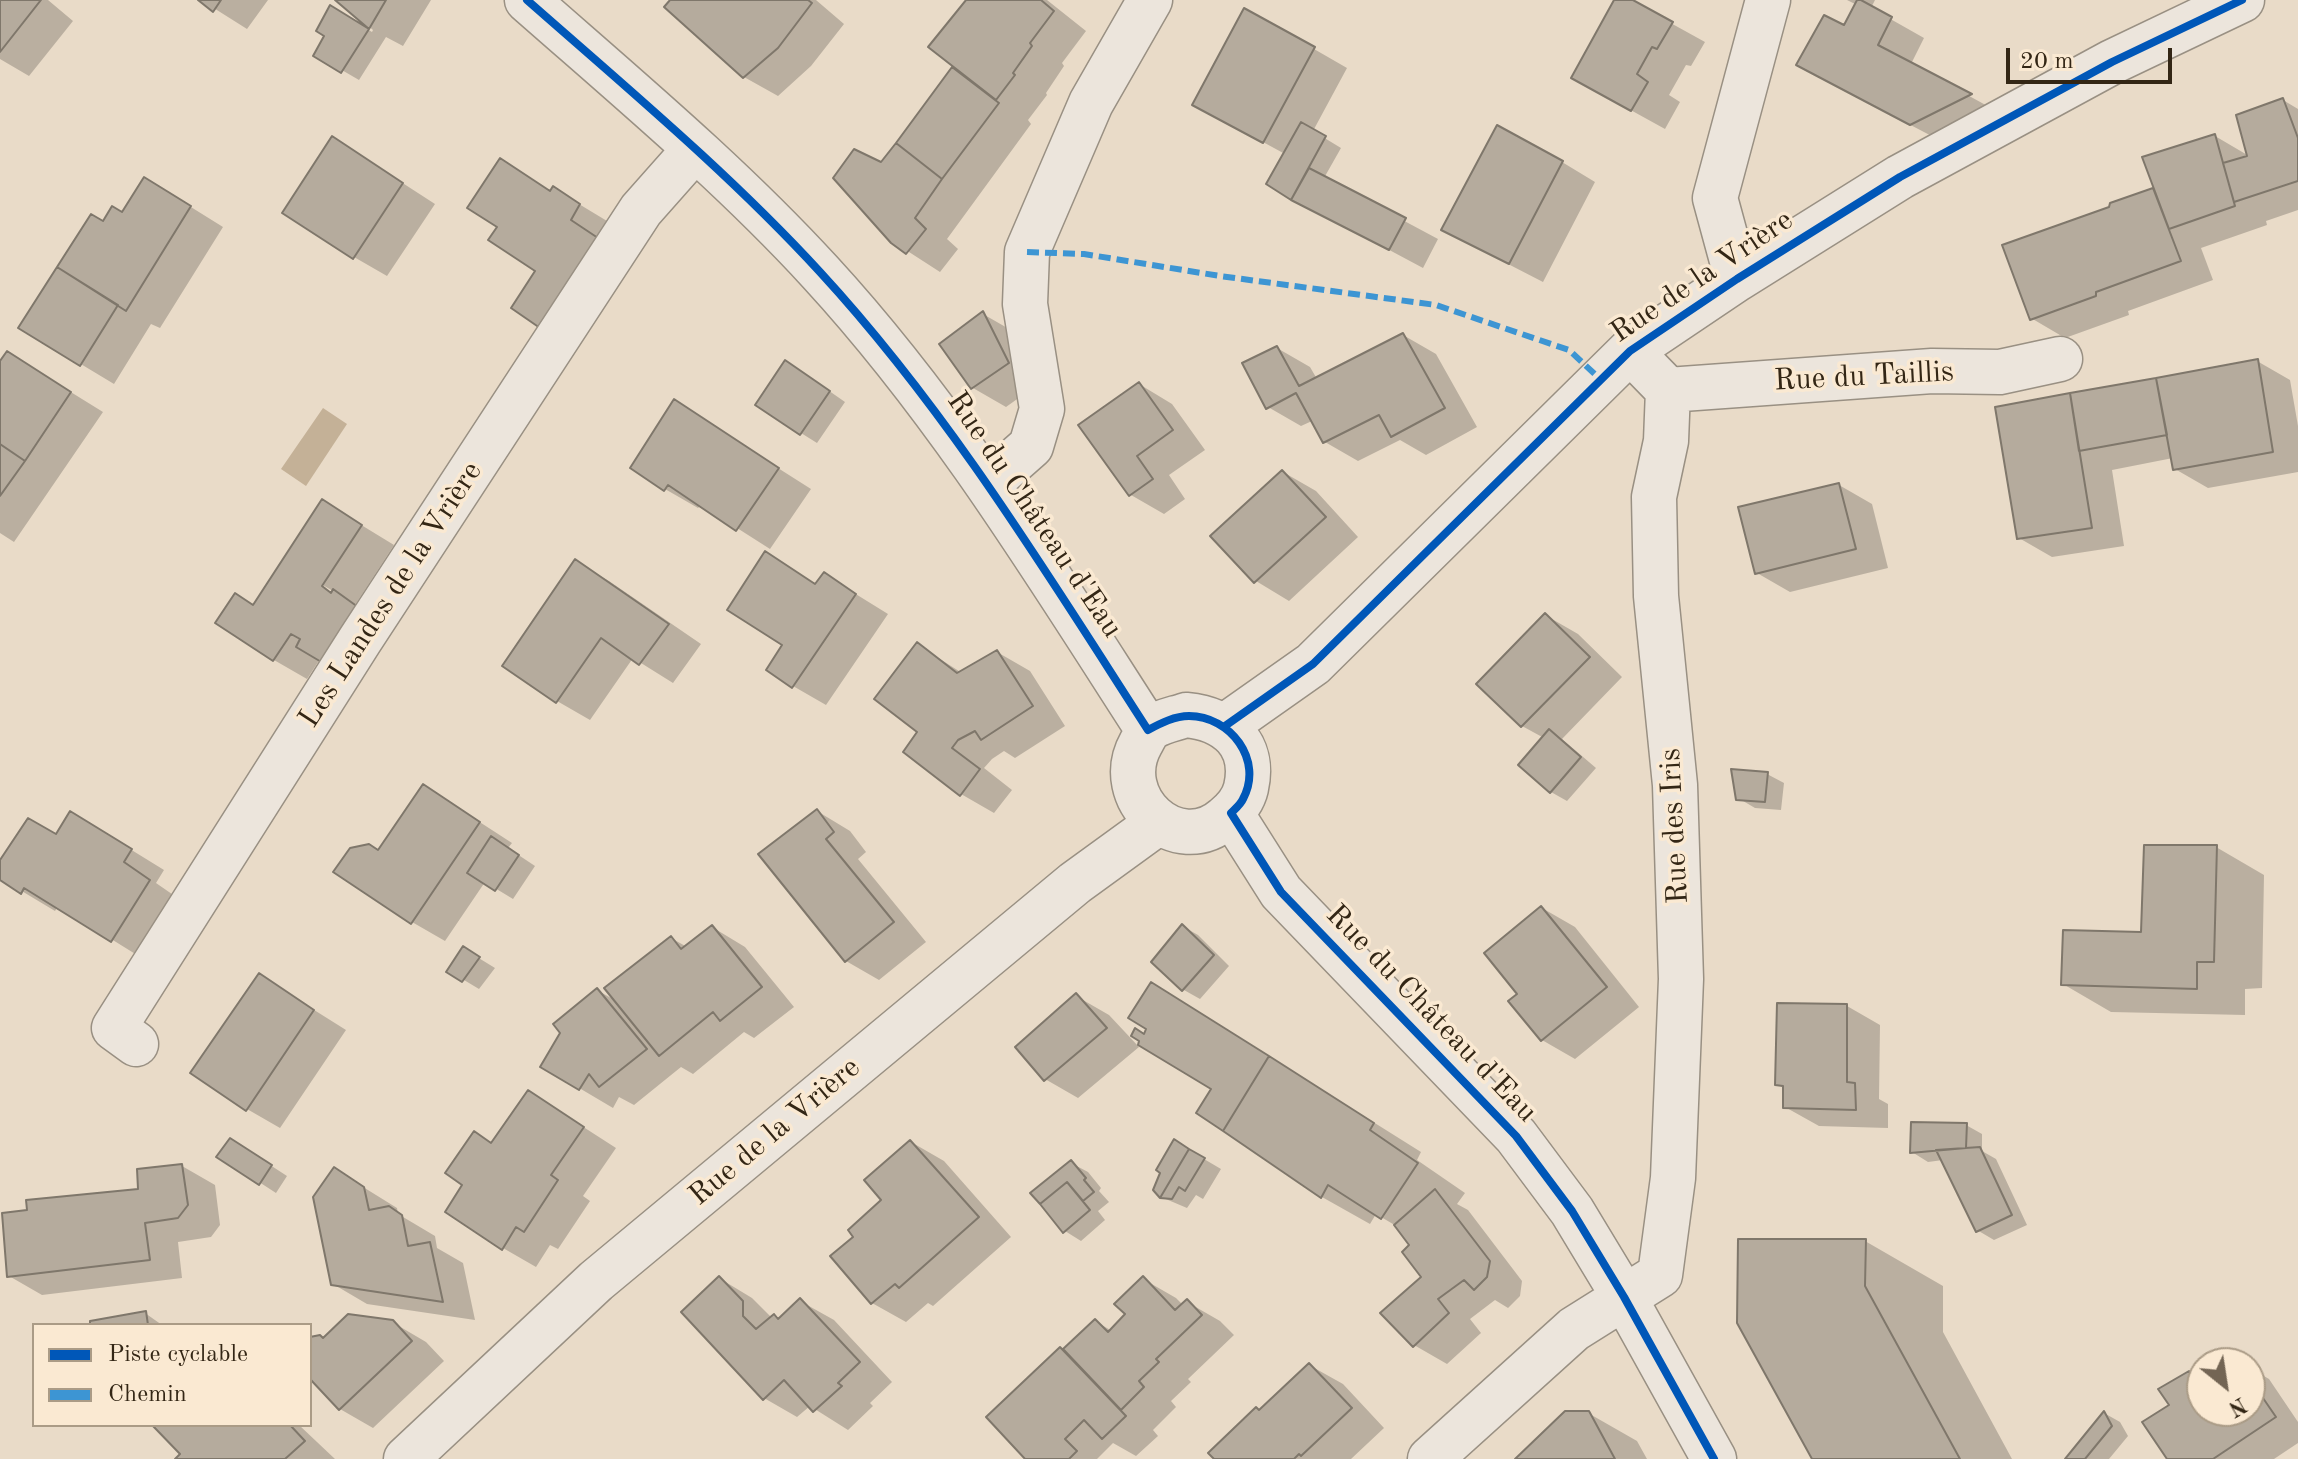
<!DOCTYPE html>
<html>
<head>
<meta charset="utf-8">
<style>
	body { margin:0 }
	#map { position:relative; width:2298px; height:1459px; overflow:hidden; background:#e9dbc8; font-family:"Old Standard TT",serif }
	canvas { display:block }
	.legend { position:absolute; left:32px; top:1323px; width:280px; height:104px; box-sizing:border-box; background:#fae9d2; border:2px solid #aa9b86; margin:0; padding:10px 14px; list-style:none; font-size:24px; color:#332615 }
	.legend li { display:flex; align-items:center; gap:16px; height:40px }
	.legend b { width:40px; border:2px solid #aa9b86 }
	.north { position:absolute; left:2186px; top:1347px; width:80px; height:80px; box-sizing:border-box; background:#fae9d2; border:2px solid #aa9b86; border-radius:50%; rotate:150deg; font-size:22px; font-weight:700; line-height:32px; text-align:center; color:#332615 }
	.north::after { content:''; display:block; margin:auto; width:28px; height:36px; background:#736554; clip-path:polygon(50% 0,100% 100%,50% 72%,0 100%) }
	.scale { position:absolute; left:2006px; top:48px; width:166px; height:36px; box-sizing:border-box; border:4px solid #332615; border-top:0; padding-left:10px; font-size:24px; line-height:28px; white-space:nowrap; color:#332615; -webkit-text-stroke:6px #fae9d2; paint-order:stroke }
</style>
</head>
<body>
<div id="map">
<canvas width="2298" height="1459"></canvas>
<ul class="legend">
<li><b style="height:10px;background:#0057b8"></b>Piste cyclable</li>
<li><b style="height:10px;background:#3d95d3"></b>Chemin</li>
</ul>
<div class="north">N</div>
<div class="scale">20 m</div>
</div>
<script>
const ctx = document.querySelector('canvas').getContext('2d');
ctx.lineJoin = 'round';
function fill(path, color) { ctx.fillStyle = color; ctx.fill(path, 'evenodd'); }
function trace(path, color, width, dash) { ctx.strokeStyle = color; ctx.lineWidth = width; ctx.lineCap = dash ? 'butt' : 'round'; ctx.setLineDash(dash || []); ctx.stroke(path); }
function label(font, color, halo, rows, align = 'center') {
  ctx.font = font + ' "Old Standard TT",serif'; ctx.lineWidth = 7; ctx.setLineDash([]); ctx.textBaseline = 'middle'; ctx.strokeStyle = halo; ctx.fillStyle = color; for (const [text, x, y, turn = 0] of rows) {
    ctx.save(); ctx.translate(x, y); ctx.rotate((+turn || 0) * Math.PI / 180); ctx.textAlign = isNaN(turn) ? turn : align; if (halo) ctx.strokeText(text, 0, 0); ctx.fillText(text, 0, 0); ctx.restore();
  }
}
const water = new Path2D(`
	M323 408 347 424 306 486 281 469Z`);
const shadow = new Path2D(`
	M0 0H48L73 21 29 76 0 59Z
	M201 0H268L247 29Z
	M338 0H431L403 46 386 37 359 80 316 55 347 17 372 32 373 30Z
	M673 0H816L844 24 811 66 778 96 744 77Z
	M969 0H1047L1086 31 1062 63 1064 66 1046 93 1047 95 1028 120 1031 124 947 239 958 249 940 272 892 241 882 164 955 66Z
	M1616 0H1629L1705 42 1691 66 1686 65 1669 95 1680 102 1665 129 1607 97Z
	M1847 0H1875L1871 8 1924 38 1911 64 2002 114 1945 143 1832 84 1844 28 1857 5Z
	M1314 49 1347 68 1313 131 1341 148 1324 178 1438 239 1423 268 1292 198 1285 154 1228 123Z
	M2283 100 2298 109V210L2266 221 2267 225 2201 248 2213 280 2128 311 2129 315 2065 338 2031 318 2112 204 2156 189 2215 136 2249 156Z
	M333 138 435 204 387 276 354 257Z
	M500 161 552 192 554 189 612 224 603 240 537 271 500 226Z
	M1562 162 1595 182 1543 282 1477 248Z
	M178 199 223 227 160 328 151 324 114 384 21 328 104 223 122 215Z
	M983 314 1016 333 1041 382 1006 407 973 388Z
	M1403 335 1436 354 1477 427 1426 455 1400 440 1358 461 1325 442 1312 421 1301 426 1268 407 1277 348 1310 367 1317 379Z
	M2257 361 2290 380 2298 426V472L2208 488 2175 469 2173 458 2112 470 2124 546 2052 557 2019 538 1997 409Z
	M0 364 40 373 103 412 14 542 0 533Z
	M802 372 845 402 817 443 801 433Z
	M1139 384 1172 404 1205 450 1169 475 1185 499 1164 514 1131 495 1081 426Z
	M674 402 811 489 770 549 701 505 698 508 665 489Z
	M1283 472 1316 491 1358 537 1289 601 1256 581Z
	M1839 485 1872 504 1888 568 1790 592 1757 573Z
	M322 501 394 545 355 605 366 611 320 659 307 679 274 660 255 607ZM314 580 333 591V595Z
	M766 554 817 585 825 575 888 614 826 705 793 686Z
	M576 562 609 581 701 644 673 683 633 658 590 720 557 701Z
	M1545 615 1578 634 1622 677 1562 739 1596 768 1567 801 1551 792 1544 738 1522 726 1479 684Z
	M918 645 962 673 997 652 1030 671 1065 726 1015 758 1004 751 992 759 984 768 1012 790 994 813 961 794 920 731Z
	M1767 774 1784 783 1781 810 1755 808 1738 798Z
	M424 786 512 843 508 848 535 866 513 899 485 882 445 941 412 922 379 852Z
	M817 811 850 831 866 852 858 859 926 942 879 980 846 961Z
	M104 833 164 870 156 883 182 901 145 960 58 906 55 911 0 878V864L57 837Z
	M2216 847 2264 875 2262 988 2245 989V1015L2111 1012 2063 984 2143 934Z
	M1542 908 1575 927 1639 1007 1575 1059 1542 1040 1520 995Z
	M1182 926 1198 935 1229 966 1200 999 1184 990 1153 961Z
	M712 927 745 947 794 1007 754 1038 744 1032 693 1074 681 1067 634 1105 619 1097 613 1108 542 1066 597 990 618 1002 671 938 687 947Z
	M464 949 495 968 479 989 449 971Z
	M260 976 346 1030 280 1128 247 1109Z
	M1076 996 1109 1015 1139 1047 1078 1098 1045 1079Z
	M1847 1006 1880 1025 1879 1099 1888 1104V1128L1819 1126 1785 1107V1089L1777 1084Z
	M1145 1036 1303 1078 1421 1152 1417 1160 1465 1193 1457 1204 1468 1210 1522 1281 1520 1296 1508 1308 1495 1300 1470 1319 1481 1333 1447 1364 1414 1345 1423 1277 1412 1245 1398 1227 1376 1214 1370 1224 1322 1197 1199 1113 1213 1088Z
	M529 1092 616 1148 583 1196 590 1201 558 1249 550 1245 536 1267 503 1248 465 1185 475 1133 493 1144Z
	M1966 1125 1982 1134V1151L1996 1159 2027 1225 1994 1240 1977 1230 1943 1160 1928 1162 1912 1152Z
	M911 1142 944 1161 1011 1237 933 1306 928 1303 906 1322 872 1303 884 1200Z
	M1175 1142 1221 1169 1203 1199 1196 1195 1187 1208 1161 1197Z
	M247 1150 287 1176 276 1193 219 1156Z
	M1071 1163 1088 1172 1101 1188 1099 1191 1109 1202 1098 1211 1105 1220 1081 1241 1065 1231 1033 1193Z
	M182 1166 215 1185 220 1225 211 1237 178 1242 182 1278 42 1295 9 1276Z
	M334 1169 397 1208 398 1214 435 1236 437 1248 463 1263 475 1320 367 1304 333 1284Z
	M1865 1241 1943 1286V1332L2012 1459H1814Z
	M719 1278 752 1298 772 1318 774 1316 780 1320 800 1301 834 1320 892 1382 870 1403 873 1406 848 1430 810 1406 797 1417 764 1398Z
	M1143 1279 1176 1298 1183 1305 1187 1302 1220 1321 1234 1335 1188 1379 1191 1382 1171 1401 1176 1407 1153 1430 1158 1436 1136 1456 1113 1443 1097 1459H1028L1061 1349 1064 1351 1095 1321 1112 1331 1128 1314Z
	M145 1313 162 1325H92Z
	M392 1322 426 1342 444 1361 373 1428 340 1409 310 1377V1339L324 1340Z
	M1309 1365 1343 1384 1384 1428 1351 1459H1216L1260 1412Z
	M2250 1368 2269 1379 2298 1422V1443L2274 1459H2169L2171 1406 2189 1373 2202 1380V1411H2250Z
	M1588 1413 1637 1441 1647 1459H1518Z
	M2104 1413 2120 1422 2128 1436 2109 1459H2068Z
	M155 1425H299L335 1459H178L183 1454Z`);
const building = new Path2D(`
	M0 0H41L0 52Z
	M198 0H221L213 12Z
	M335 0H386L369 29Z
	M670 0H808L812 3 778 48 743 78 664 7Z
	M966 0H1041L1054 11 1030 43 1032 46 1013 73 1015 75 996 100 928 47Z
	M1614 0H1633L1673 22 1657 49 1652 47 1637 74 1648 82 1631 111 1571 78Z
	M1857 0H1861L1892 17 1878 45 1972 94 1910 125 1796 65 1824 15 1844 25Z
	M330 5 369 29 341 73 313 56 324 36 316 31Z
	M1244 8 1315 47 1263 143 1192 105Z
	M952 67 999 103 942 179 896 143Z
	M2283 98 2298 138V181L2234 202 2223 163 2247 156 2236 115Z
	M1301 122 1326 136 1291 200 1266 184Z
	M1497 125 1563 161 1509 264 1441 230Z
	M2215 134 2235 206 2169 229 2142 157Z
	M332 136 403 183 353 259 282 213Z
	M896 143 942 179 915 218 926 229 906 254 891 243 833 178 854 149 881 162Z
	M500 158 550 191 553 186 580 204 571 220 598 238 540 328 511 308 535 271 488 240 497 227 467 208Z
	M1309 168 1406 218 1389 250 1291 200Z
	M144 177 191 206 126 311 57 267 91 214 103 221 112 206 122 212Z
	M2153 188 2181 261 2096 292V296L2030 320 2002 245 2109 207 2110 203Z
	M57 267 118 305 80 366 18 328Z
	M983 311 1009 363 971 389 939 344Z
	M1403 333 1445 408 1391 437 1379 415 1323 443 1296 393 1266 409 1242 363 1277 346 1299 386Z
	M7 351 71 392 25 461 0 444V361Z
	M2258 359 2273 452 2173 470 2156 378Z
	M785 360 830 391 800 435 755 405Z
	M2156 378 2167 435 2079 451 2070 393Z
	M1139 382 1173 430 1137 456 1153 479 1129 496 1078 425Z
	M2070 393 2092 528 2017 539 1995 407Z
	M674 399 779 468 736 531 668 485 664 491 630 468Z
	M0 444 25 461 0 496Z
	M1282 470 1326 517 1254 583 1210 536Z
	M1839 483 1856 549 1755 574 1738 507Z
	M322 499 362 525 322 586 331 593 333 589 358 607 323 663 296 647 300 639 291 634 273 661 215 623 235 593 253 605Z
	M765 551 815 584 824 572 856 594 792 688 766 670 782 645 727 610Z
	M575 559 669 624 639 665 601 638 556 703 502 666Z
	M1545 613 1590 657 1521 727 1476 684Z
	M917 642 957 673 997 650 1033 706 981 740 975 731 958 740 952 748 980 769 960 796 903 752 917 732 874 699Z
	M1549 729 1581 757 1550 793 1518 765Z
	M1731 769 1768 772 1765 802 1736 800Z
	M423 784 480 822 411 924 333 872 350 848 369 844 378 850Z
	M817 809 834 832 826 839 894 922 845 962 758 854Z
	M70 811 132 849 124 862 150 880 111 942 24 888 21 894 0 880V860L28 818 56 834Z
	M491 836 519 855 495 891 467 873Z
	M2144 845H2217L2214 962H2197V989L2061 985 2063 930 2141 932Z
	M1541 906 1607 987 1541 1041 1508 1001 1517 994 1484 953Z
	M1182 924 1214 955 1182 991 1151 962Z
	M712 925 762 987 720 1021 713 1012 659 1056 604 988 671 936 681 949Z
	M463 946 480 957 462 982 446 972Z
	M259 973 314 1010 246 1111 190 1073Z
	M1151 982 1269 1056 1223 1131 1196 1113 1211 1089 1138 1045 1139 1041 1131 1036 1135 1028 1144 1034 1146 1029 1128 1018Z
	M597 988 647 1049 599 1087 589 1074 579 1090 540 1067 560 1033 553 1024Z
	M1076 993 1107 1028 1044 1081 1015 1047Z
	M1777 1003 1847 1004V1082L1855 1083 1856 1110 1783 1108V1086L1775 1085Z
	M1269 1056 1374 1123 1370 1130 1418 1163 1381 1219 1328 1185 1321 1198 1223 1131Z
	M528 1090 584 1127 551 1175 558 1180 524 1232 516 1227 502 1250 445 1212 462 1185 445 1173 474 1131 491 1143Z
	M1911 1122 1967 1123 1966 1148 1910 1153Z
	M230 1138 272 1165 259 1185 216 1157Z
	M1174 1139 1189 1149 1160 1198 1153 1190 1160 1173 1156 1170Z
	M910 1140 979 1217 899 1288 895 1284 871 1304 830 1256 853 1237 848 1230 881 1200 864 1180Z
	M1980 1147 2012 1215 1976 1232 1936 1150Z
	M1189 1149 1205 1158 1185 1191 1179 1187 1172 1199 1160 1198Z
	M1071 1160 1086 1178 1084 1180 1094 1192 1083 1201 1067 1182 1040 1204 1030 1193Z
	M182 1164 188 1205 178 1218 145 1223 150 1260 7 1277 2 1213 27 1210 26 1200 138 1189 137 1169Z
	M334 1167 364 1187 369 1210 389 1206 402 1215 408 1246 430 1242 443 1302 331 1285 313 1197Z
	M1067 1182 1090 1210 1063 1233 1040 1204Z
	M1435 1189 1490 1261 1487 1277 1474 1290 1464 1280 1438 1299 1449 1313 1413 1347 1380 1313 1421 1277 1402 1252 1409 1245 1394 1225Z
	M1738 1239H1866L1865 1286 1960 1459H1812L1737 1323Z
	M719 1276 743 1301V1316L756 1329 774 1314 778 1319 800 1298 860 1362 838 1383 842 1386 813 1412 784 1380 763 1400 681 1312Z
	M1143 1276 1175 1310 1187 1299 1202 1315 1156 1359 1159 1362 1139 1381 1144 1387 1121 1410 1063 1349 1095 1319 1108 1332 1125 1314 1114 1304Z
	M146 1311 148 1325H90V1321Z
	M348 1314 393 1320 412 1341 339 1410 310 1379V1337L320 1335 323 1338Z
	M1060 1347 1126 1416 1102 1439 1084 1420 1065 1439 1077 1451 1069 1459H1025L986 1417Z
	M1309 1363 1352 1408 1301 1456 1299 1454 1294 1459H1214L1208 1453 1256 1407 1259 1410Z
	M2189 1371 2196 1382 2202 1378V1411H2250V1379L2276 1417 2213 1459H2167L2142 1422 2169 1405 2158 1389Z
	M1565 1411H1589L1615 1459H1515Z
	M2104 1411 2112 1426 2085 1459H2065Z
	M152 1425H290L305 1441 285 1459H175L180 1454Z`);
const minor = new Path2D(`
	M527 0C627 88 730 174 820 272 948 411 1046 572 1148 730
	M1737 279 1715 198 1768 0
	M1668 390 1932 371 2000 372 2060 359
	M989 483 1031 446 1042 409 1025 304 1027 252 1091 103 1150 0
	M1186 715C1227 719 1256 744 1246 788 1243 801 1235 810 1225 818 1177 860 1110 798 1141 743 1144 738 1146 732 1151 728 1161 721 1174 719 1186 715Z
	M1225 726 1313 664 1630 351 1737 279 1900 177 2112 62 2242 0
	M1231 813 1281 892 1516 1136 1572 1211 1624 1297 1714 1459
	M136 1044 114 1028 360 640 641 210 695 149
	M406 1459 596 1281 1075 883 1159 822
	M1430 1459 1574 1329 1660 1275 1673 1178 1681 979 1675 785 1656 596 1654 497 1666 441 1668 390 1630 351`);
const quiet = new Path2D(`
	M1027 252 1084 254 1220 276 1436 305 1569 350 1600 379`);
const cycleway = new Path2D(`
	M527 0C627 88 730 174 820 272 948 411 1046 572 1148 730 1161 723 1175 716 1189 716 1230 716 1264 760 1243 799 1241 804 1235 809 1231 813L1281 892 1516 1136 1572 1211 1624 1297 1714 1459
	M1225 726 1313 664 1630 351 1737 279 1900 177 2112 62 2242 0`);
const streetNames = [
	["Rue de la Vrière",1702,277,-34],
	["Rue du Taillis",1864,377,-3],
	["Rue du Château d'Eau",1034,515,56],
	["Les Landes de la Vrière",391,595,-57],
	["Rue des Iris",1675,826,-93],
	["Rue du Château d'Eau",1431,1014,46],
	["Rue de la Vrière",775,1132,-40]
];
fill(water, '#c4b197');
fill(shadow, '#0003');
fill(building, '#b5ab9d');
trace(building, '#7f776b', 2);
trace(minor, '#999083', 47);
trace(minor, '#ece5dc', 44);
trace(quiet, '#3d95d3', 6, [12, 6]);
trace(cycleway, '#0057b8', 8);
label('30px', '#332615', '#fae9d2', streetNames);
</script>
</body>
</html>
